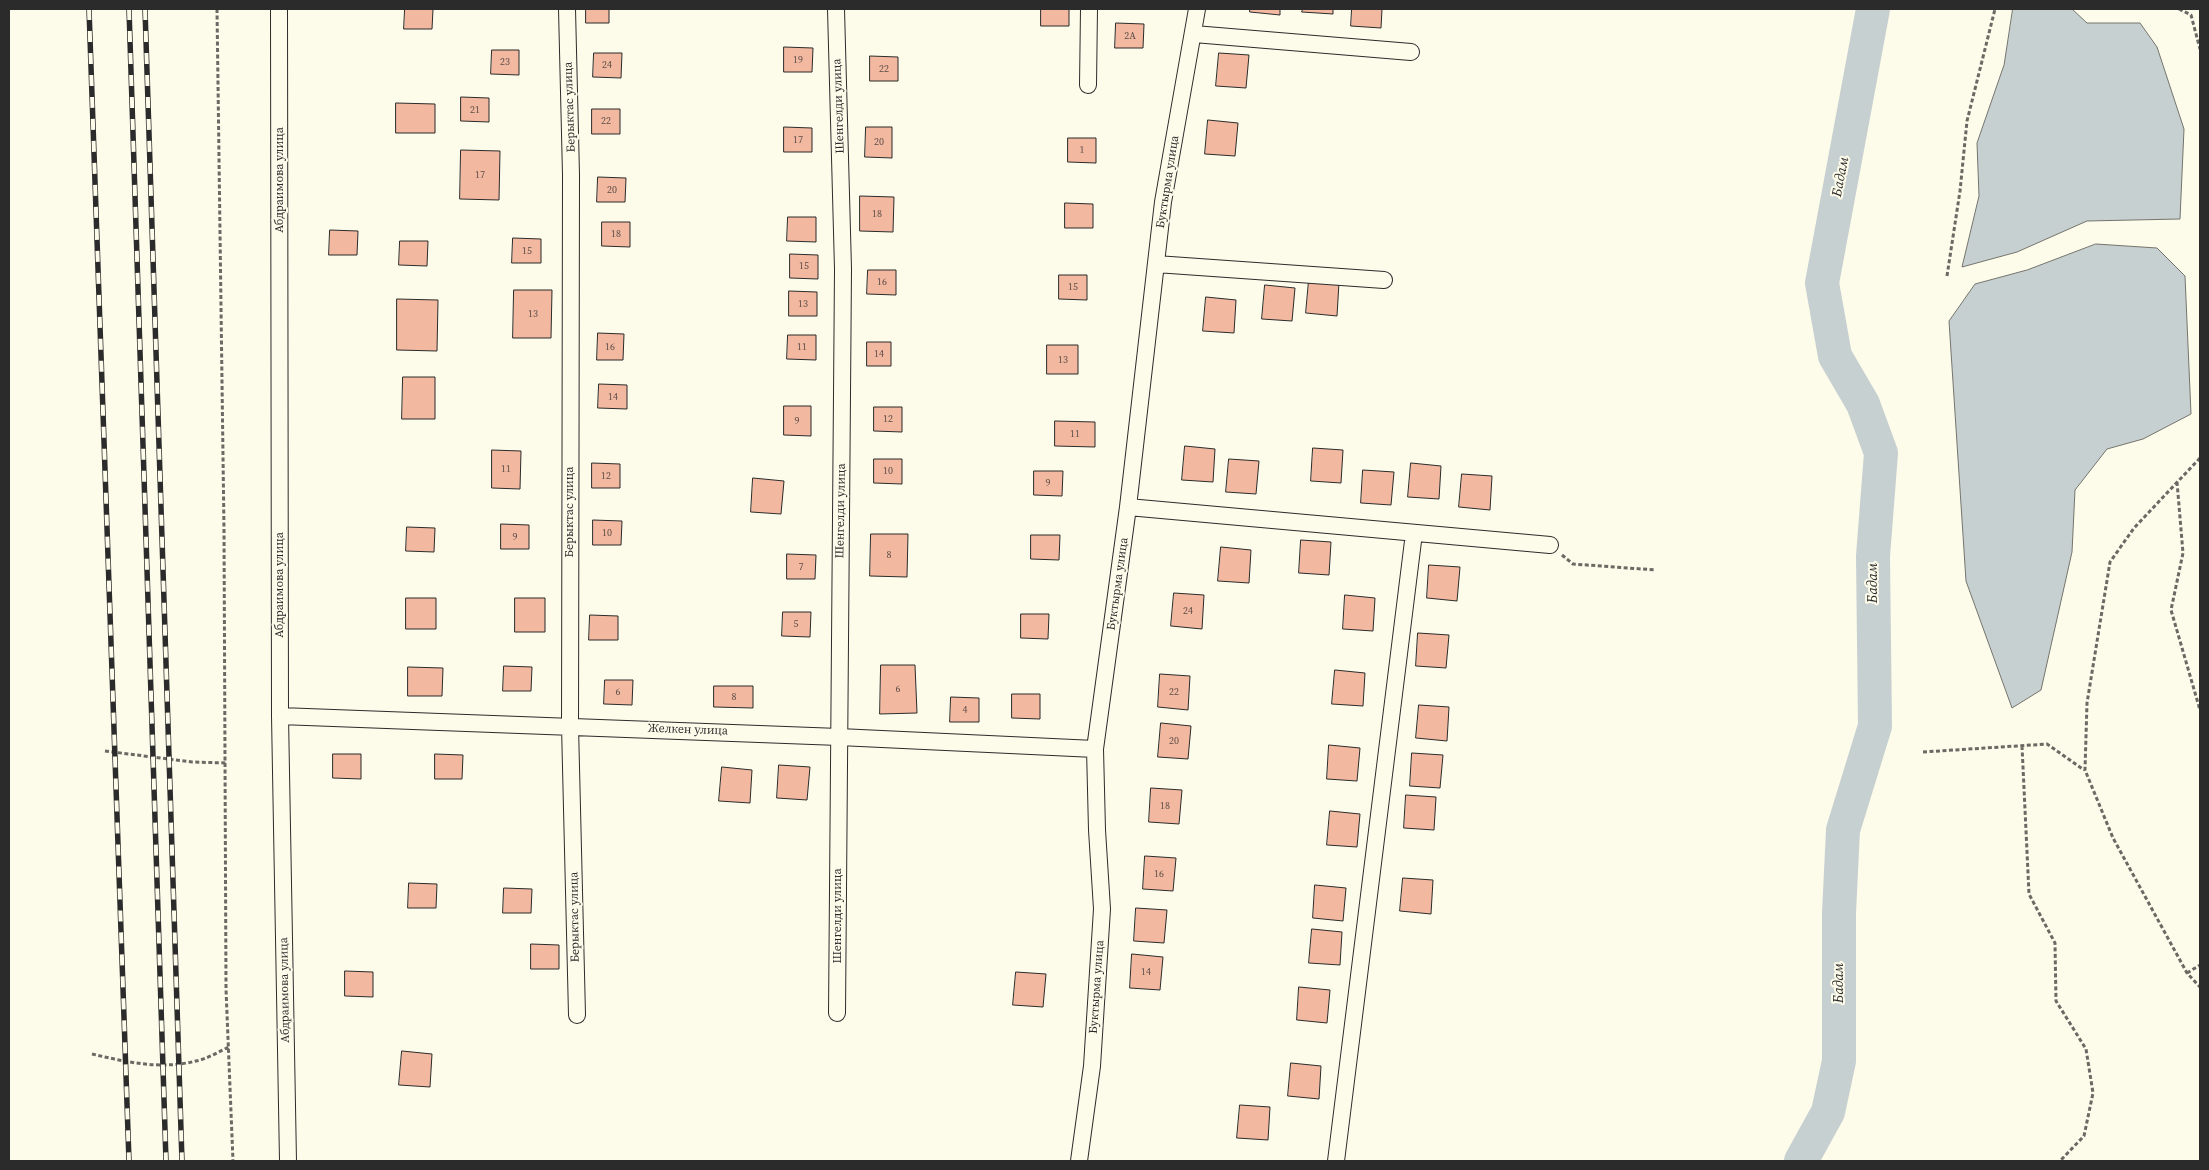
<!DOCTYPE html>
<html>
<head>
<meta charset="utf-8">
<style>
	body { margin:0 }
	#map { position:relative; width:2209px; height:1170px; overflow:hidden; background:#fdfbea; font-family:"Source Serif 4",serif }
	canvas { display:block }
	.frame { position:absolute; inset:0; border:10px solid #2b2b2b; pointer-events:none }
</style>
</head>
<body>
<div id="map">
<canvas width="2209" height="1170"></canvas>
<div class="frame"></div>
</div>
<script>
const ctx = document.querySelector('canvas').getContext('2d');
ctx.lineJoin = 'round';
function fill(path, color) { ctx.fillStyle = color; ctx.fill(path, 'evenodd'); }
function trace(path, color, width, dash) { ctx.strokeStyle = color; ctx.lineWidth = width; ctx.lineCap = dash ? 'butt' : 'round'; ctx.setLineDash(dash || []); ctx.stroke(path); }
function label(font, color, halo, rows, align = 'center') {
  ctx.font = font + ' "Source Serif 4",serif'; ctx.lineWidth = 4; ctx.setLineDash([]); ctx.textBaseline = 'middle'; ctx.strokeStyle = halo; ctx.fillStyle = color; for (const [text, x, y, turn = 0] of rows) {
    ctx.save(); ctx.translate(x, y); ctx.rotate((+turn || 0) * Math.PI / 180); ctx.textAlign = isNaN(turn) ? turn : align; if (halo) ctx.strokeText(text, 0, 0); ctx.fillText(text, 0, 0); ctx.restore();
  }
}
const water = new Path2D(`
	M2013 9H2072L2087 23H2140L2157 47 2184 129 2180 219 2087 221 2017 252 1962 267 1979 196 1977 143 2004 65Z
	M2096 244 2157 248 2185 276 2191 414 2143 439 2107 449 2075 490 2072 552 2041 690 2012 708 1966 581 1949 321 1975 284 2027 270Z`);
const river = new Path2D(`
	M1801 1161 1828 1112 1839 1061V913L1843 830 1875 726 1873 556 1881 453 1863 404 1835 356 1822 283 1873 9`);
const building = new Path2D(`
	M405 9H433L432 29H404Z
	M586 9H609V23H586Z
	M1041 9H1069V26H1041Z
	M1250 9H1280V15L1250 12Z
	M1303 9H1333V14L1302 12Z
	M1352 9H1382L1381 28 1351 26Z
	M1116 23 1144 24 1143 48H1115Z
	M784 47 813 48 812 72H784Z
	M492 50H519V75L491 74Z
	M594 53H622L621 78 593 77Z
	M1219 53 1249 55 1246 88 1216 86Z
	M870 56 898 57V81H870Z
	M461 97 489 98V122L461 121Z
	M396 103 435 104V133H396Z
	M592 109H620V134H592Z
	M1208 120 1238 123 1235 156 1205 154Z
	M784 127 812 128V152H784Z
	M866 127H892V158L865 157Z
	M1068 138H1096V163L1068 162Z
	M461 150 500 151 499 200 460 199Z
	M598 177 626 178 625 202H597Z
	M860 196 894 197 893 232 860 231Z
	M1065 203 1093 204V228H1065Z
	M788 217H816V242L787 241Z
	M602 222H630V247L602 246Z
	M330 230 358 231 357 255H329Z
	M513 238 541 239V263H512Z
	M400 241H428L427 266 399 265Z
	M790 254 818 255V279L790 278Z
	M868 270H896V295L867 294Z
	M1059 275H1087V300L1059 299Z
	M1309 280 1339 282 1337 316 1306 313Z
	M1265 285 1295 288 1292 321 1262 319Z
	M514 290H552L551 338H513Z
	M789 291 817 292V316H789Z
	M1206 297 1236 300 1234 333 1203 331Z
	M397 299 438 300 437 351 397 350Z
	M598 333 624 334 623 360H597Z
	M788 335H816V360L787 359Z
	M867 342H891V366H867Z
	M1047 345H1078V374H1047Z
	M403 377H435V419H402Z
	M599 384 627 385V409L598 408Z
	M784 406H811V436L784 435Z
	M874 407H902V432L874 431Z
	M1055 421 1095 422V447L1055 446Z
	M1185 446 1215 449 1213 482 1182 480Z
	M1313 448 1343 450 1341 483 1311 481Z
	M492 450 521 451 520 489 492 488Z
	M874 459H902V484L874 483Z
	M1229 459 1259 461 1256 494 1226 492Z
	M592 463 620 464V488H592Z
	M1411 463 1441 466 1439 499 1408 497Z
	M1363 470 1394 472 1391 505 1361 503Z
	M1034 471H1063L1062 496 1034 495Z
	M1462 474 1492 476 1490 510 1459 507Z
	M753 478 784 481 781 514 751 512Z
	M593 520 622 521 621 545H593Z
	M501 524 529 525V549H501Z
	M407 527 435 528 434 552 406 551Z
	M871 534H908L907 577 870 576Z
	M1031 535H1060L1059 560 1031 559Z
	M1301 540 1331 542 1329 575 1299 573Z
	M1221 547 1251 550 1249 583 1218 581Z
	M787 554 816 555 815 579H787Z
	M1429 565 1460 567 1457 601 1427 598Z
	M1174 593 1204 595 1202 629 1171 626Z
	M1345 595 1375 598 1373 631 1343 629Z
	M406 598H436V629H406Z
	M515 598H545V632H515Z
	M783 612H811L810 637 782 636Z
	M1021 614H1049L1048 639 1021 638Z
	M590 615 618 616V640H589Z
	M1418 633 1449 635 1446 668 1416 666Z
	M881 665H915L917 713 880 714Z
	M504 666 532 667 531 691H503Z
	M408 667 443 668 442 696H408Z
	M1335 670 1365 673 1363 706 1332 704Z
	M1160 674 1190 676 1188 710 1158 707Z
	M605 680H633L632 705 604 704Z
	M714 686H753V708L714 707Z
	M1012 694H1040V719L1012 718Z
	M951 697 979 698V722H950Z
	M1419 705 1449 707 1447 741 1416 738Z
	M1161 723 1191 726 1188 759 1158 757Z
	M1329 745 1360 748 1357 781 1327 779Z
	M1412 753 1443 755 1440 788 1410 786Z
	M333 754H361V779L333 778Z
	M435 754 463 755 462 779H435Z
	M779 765 810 767 807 800 777 798Z
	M722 767 752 770 750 803 719 801Z
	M1151 788 1182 790 1179 824 1149 822Z
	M1406 795 1436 797 1434 830 1404 828Z
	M1330 811 1360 814 1357 847 1327 845Z
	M1145 856 1176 858 1173 891 1143 889Z
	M1403 878 1433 880 1431 914 1400 911Z
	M409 883 437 884 436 908H408Z
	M1315 885 1346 888 1343 921 1313 918Z
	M504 888 532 889 531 913H503Z
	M1136 908 1167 910 1164 943 1134 941Z
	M1312 929 1342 932 1340 965 1309 963Z
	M531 944 559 945V969H531Z
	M1132 954 1163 957 1160 990 1130 988Z
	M345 971 373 972V997L345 996Z
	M1016 972 1046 974 1043 1007 1013 1005Z
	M1299 987 1330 990 1327 1023 1297 1020Z
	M402 1051 432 1054 430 1087 399 1085Z
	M1291 1063 1321 1066 1319 1099 1288 1096Z
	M1240 1105 1270 1107 1268 1140 1237 1138Z`);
const path = new Path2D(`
	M217 9 224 530 226 989 233 1161
	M2179 9 2191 15 2200 49
	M1947 276 1960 191 1967 121 1995 9
	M2200 458 2134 528 2110 562 2087 703 2085 770 2113 838 2187 973 2200 987
	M2177 482 2183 553 2171 610 2200 710
	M1562 555 1573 564 1656 570
	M2022 746 2029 894 2055 943 2056 1001 2086 1049 2093 1093 2084 1136 2060 1161
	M105 751 192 762 226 763
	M1923 752 2047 744 2084 770
	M2187 973 2200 965
	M92 1054C126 1062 161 1070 196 1061 207 1059 218 1052 229 1047`);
const street = new Path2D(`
	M279 9 280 716 288 1161
	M567 9 571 175 570 726 577 1015
	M836 9 843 269 837 1013
	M1194 34 1411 52
	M1088 85 1089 9
	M1156 264 1384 280
	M1128 507 1550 545
	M280 716 839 737 1095 749
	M1079 1161 1092 1066 1102 909 1097 830 1095 749 1128 507 1163 202 1197 9
	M1336 1161 1414 533`);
const rail = new Path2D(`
	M89 9 129 1161
	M129 9 166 1161
	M145 9 182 1161`);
const numberNames = [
	["2А",1130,36],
	["19",798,60],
	["23",505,62],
	["24",607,65],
	["22",884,69],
	["21",475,110],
	["22",606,121],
	["17",798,140],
	["20",879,142],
	["1",1082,150],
	["17",480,175],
	["20",612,190],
	["18",877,214],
	["18",616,234],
	["15",527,251],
	["15",804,266],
	["16",882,282],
	["15",1073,287],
	["13",803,304],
	["13",533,314],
	["16",610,347],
	["11",802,347],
	["14",879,354],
	["13",1063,360],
	["14",613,397],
	["12",888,419],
	["9",797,421],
	["11",1075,434],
	["11",506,469],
	["10",888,471],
	["12",606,476],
	["9",1048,483],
	["10",607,533],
	["9",515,537],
	["8",889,555],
	["7",801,567],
	["24",1188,611],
	["5",796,624],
	["6",898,689],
	["6",618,692],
	["22",1174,692],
	["8",734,697],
	["4",965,710],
	["20",1174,741],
	["18",1165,806],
	["16",1159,874],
	["14",1146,972]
];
const streetNames = [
	["Шенгелди улица",839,106,-92],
	["Берыктас улица",570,107,-92],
	["Абдраимова улица",280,180,-90],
	["Буктырма улица",1168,182,-81],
	["Шенгелди улица",841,511,-89],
	["Берыктас улица",570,512,-90],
	["Буктырма улица",1118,584,-82],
	["Абдраимова улица",280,585,-90],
	["Желкен улица",688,730,2],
	["Шенгелди улица",838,916,-90],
	["Берыктас улица",575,917,-91],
	["Буктырма улица",1097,987,-86],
	["Абдраимова улица",285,990,-91]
];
const waterNames = [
	["Бадам",1841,177,-79],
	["Бадам",1873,583,-90],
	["Бадам",1839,983,-90]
];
fill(water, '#c7d0d0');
trace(water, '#74746e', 1);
trace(river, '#c7d0d0', 34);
fill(building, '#f2b8a0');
trace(building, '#2b2b2b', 1);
trace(street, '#2b2b2b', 18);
trace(path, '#6a6964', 3, [4, 2.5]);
trace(street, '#fdfbea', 16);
trace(rail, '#2b2b2b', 5.5);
trace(rail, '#fdfbea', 4, [11]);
label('10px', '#5d4e48', null, numberNames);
label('12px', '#2b2b2b', '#fdfbea', streetNames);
label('italic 14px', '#2b2b2b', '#fdfbea', waterNames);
</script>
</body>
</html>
